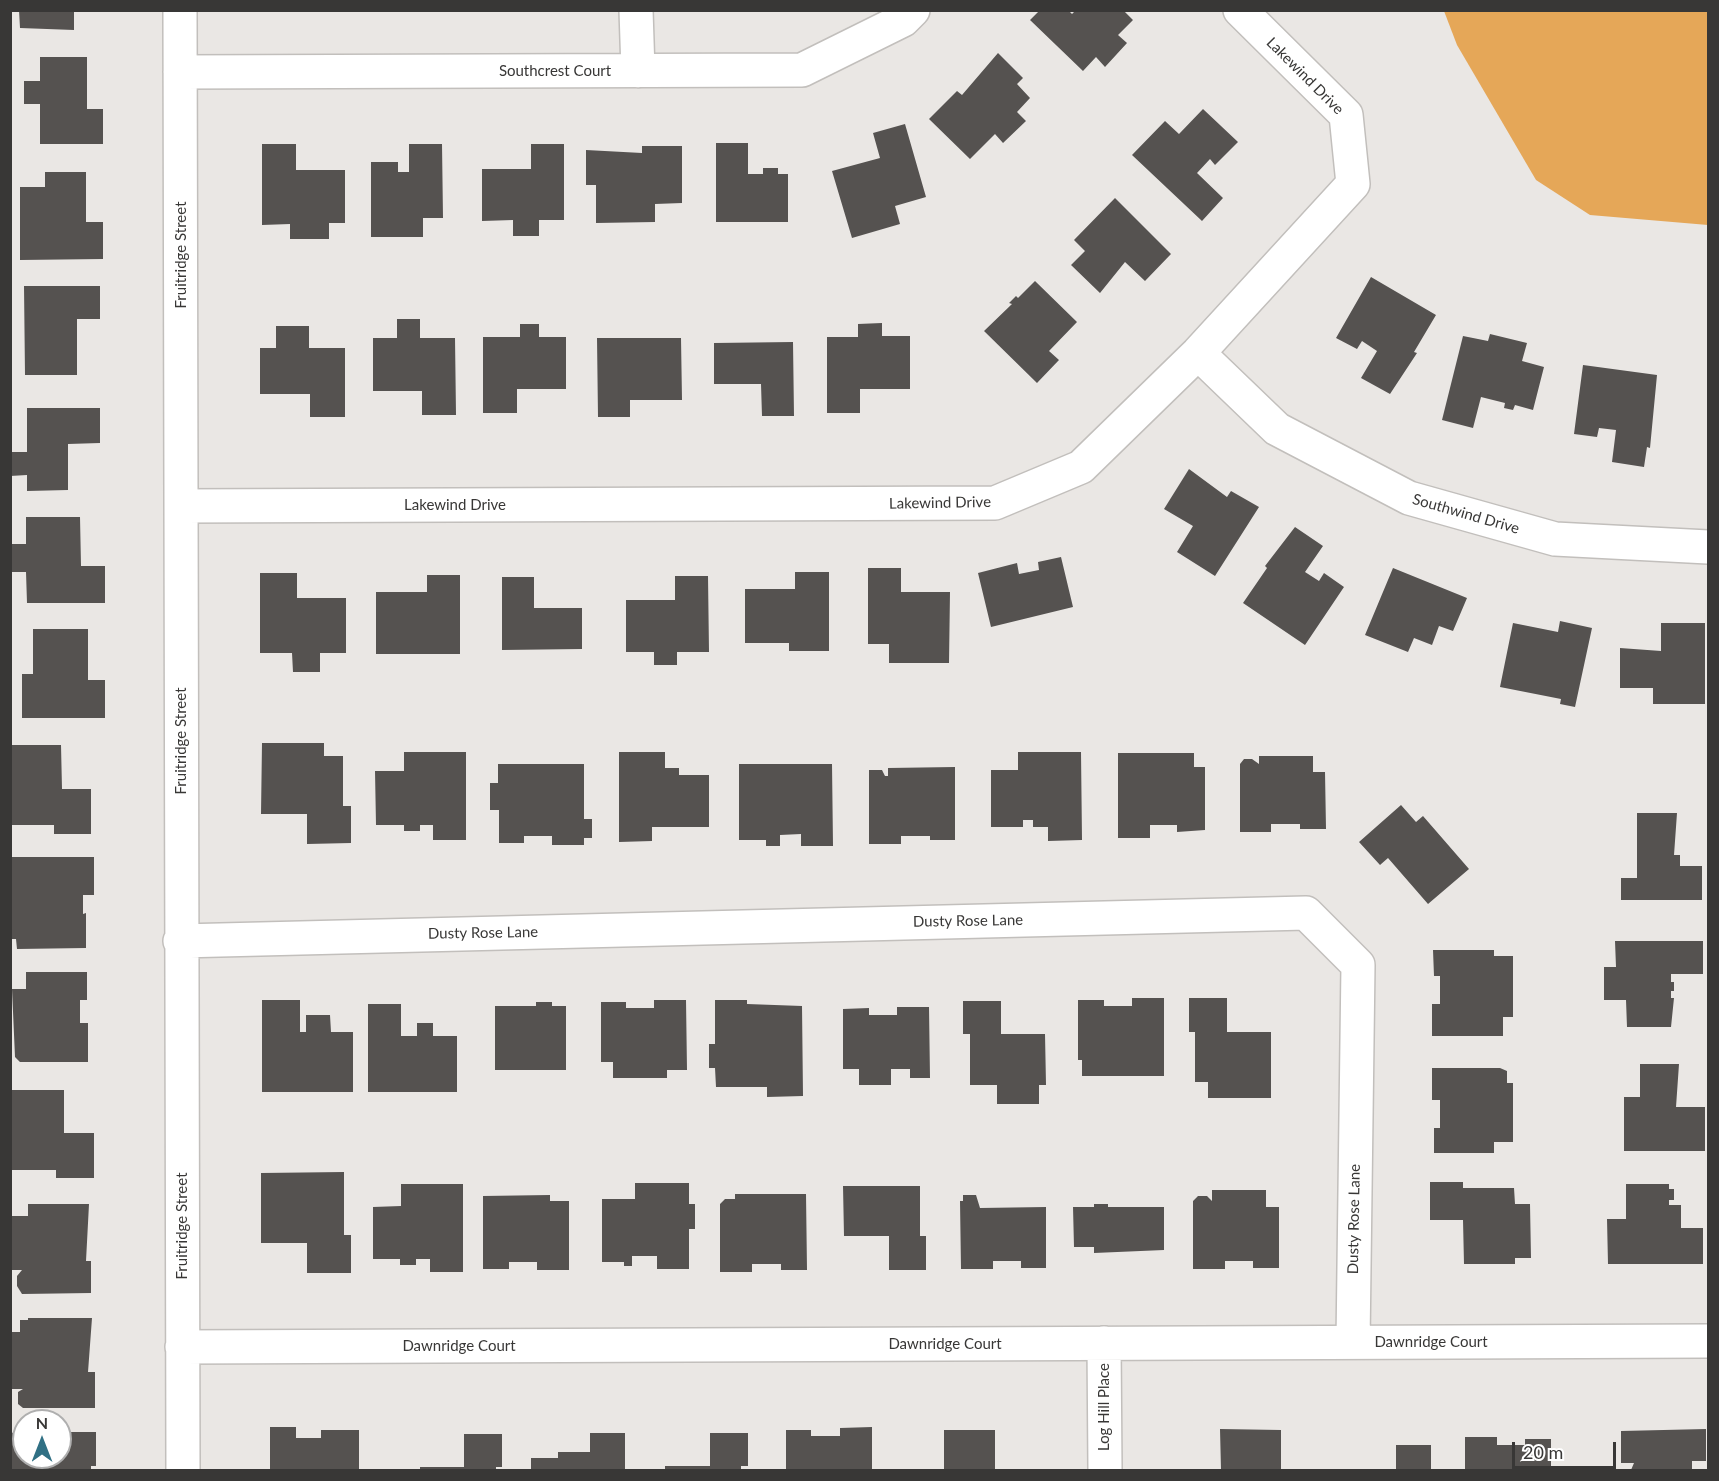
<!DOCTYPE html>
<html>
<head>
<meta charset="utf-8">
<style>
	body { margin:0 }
	#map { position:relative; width:1719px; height:1481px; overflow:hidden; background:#eae7e4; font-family:Lato,sans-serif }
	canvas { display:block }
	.frame { position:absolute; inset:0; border:12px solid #383736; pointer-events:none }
	.north { position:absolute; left:12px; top:1409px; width:60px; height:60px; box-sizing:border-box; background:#fff; border:2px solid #afafaf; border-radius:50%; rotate:0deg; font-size:16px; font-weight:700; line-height:24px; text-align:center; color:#383736 }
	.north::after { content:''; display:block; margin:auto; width:21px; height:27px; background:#307084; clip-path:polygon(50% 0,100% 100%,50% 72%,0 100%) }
	.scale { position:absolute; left:1512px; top:1442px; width:104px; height:27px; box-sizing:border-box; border:3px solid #383736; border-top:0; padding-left:8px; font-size:18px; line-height:21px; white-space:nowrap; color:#383736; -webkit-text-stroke:4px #fff; paint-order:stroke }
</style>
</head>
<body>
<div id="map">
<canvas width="1719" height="1481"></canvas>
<div class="frame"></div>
<div class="north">N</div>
<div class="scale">20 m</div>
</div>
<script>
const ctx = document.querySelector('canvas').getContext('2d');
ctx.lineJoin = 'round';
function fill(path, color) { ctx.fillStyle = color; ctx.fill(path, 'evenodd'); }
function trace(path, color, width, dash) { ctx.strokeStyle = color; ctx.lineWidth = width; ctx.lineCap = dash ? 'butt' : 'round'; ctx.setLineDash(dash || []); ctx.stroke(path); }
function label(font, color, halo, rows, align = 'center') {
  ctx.font = font + ' Lato,sans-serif'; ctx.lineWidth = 6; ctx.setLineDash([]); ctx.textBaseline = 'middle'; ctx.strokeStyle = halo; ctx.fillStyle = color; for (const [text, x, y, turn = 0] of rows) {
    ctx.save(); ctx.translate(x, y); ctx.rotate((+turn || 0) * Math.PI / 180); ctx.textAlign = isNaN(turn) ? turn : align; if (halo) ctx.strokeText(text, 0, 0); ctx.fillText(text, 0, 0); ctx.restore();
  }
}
const water = new Path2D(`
	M1444 11H1708V225L1590 215 1536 180 1457 45Z`);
const building = new Path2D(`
	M19 10H74V30L20 28Z
	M1040 10H1068L1072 14 1076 10H1123L1133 20 1118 35 1127 43 1105 67 1096 57 1083 71 1030 20Z
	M998 53 1023 78 1017 84 1030 98 1017 112 1026 121 1003 143 995 134 970 159 929 119 957 91 962 95Z
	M40 57H87V109H103V144H40V104H24V81H40Z
	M1203 109 1238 142 1215 165 1210 159 1197 173 1223 198 1202 221 1132 155 1165 121 1179 134Z
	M905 124 926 197 895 206 900 224 852 238 832 171 880 158 873 133Z
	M716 143H748V174H763V168H778V174H788V222H716Z
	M262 144H296V170H345V223H329V239H290V224L262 225Z
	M409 144H442L443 218H423V237H371V162H398V172H409Z
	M531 144H564V220H539V236H513V220L482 221V169H531Z
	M642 146H682V203L655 204V222L596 223V185H586V150L642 153Z
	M45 172H86V222H103V259L20 260V187H45Z
	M1115 198 1171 254 1145 281 1125 262 1100 293 1071 265 1085 251 1074 240Z
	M1371 277 1436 315 1414 352 1417 353 1390 394 1361 378 1377 351 1362 341 1357 349 1336 338Z
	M1035 281 1077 322 1049 351 1059 360 1037 383 984 331 1012 304 1009 303 1016 296 1018 298Z
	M24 286H100V319H77V375H25Z
	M397 319H420V338H455L456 415H422V391H373V338H397Z
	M882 323V336H910V389H860V413H827V337H858V324Z
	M520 324H539V337H566V389H517V413H483V337H520Z
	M276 326H309V348H345V417H310V394H260V348H276Z
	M1490 334 1527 343 1522 361 1544 367 1533 410 1515 405 1513 410 1504 408 1505 403 1481 397 1473 428 1442 420 1463 336 1488 341Z
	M597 338H681L682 400H630V417H598Z
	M793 342 794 416H762L761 384H714V343Z
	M1583 365 1657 375 1650 448 1647 447 1644 467 1612 462 1616 430 1599 428 1597 437 1574 434Z
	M27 408H100V443L68 444V490L27 491V475L10 476V452H27Z
	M1189 469 1227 497 1231 491 1259 507 1215 576 1177 552 1193 526 1164 509Z
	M26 517H80L81 566H105V603H27L26 572H10V544H26Z
	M1295 527 1323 546 1305 572 1319 581 1324 573 1344 587 1305 645 1243 603 1267 568 1265 566Z
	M1061 557 1073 607 991 627 978 573 1017 563 1019 574 1039 570 1038 562Z
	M868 568H901V592H950L949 663H889V644H868Z
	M1393 568 1467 598 1453 631 1439 626 1432 645 1414 638 1408 652 1365 635Z
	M795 572H829V651H789V643H745V589H795Z
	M260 573H297V598H346V653H320V672H293L292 653H260Z
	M427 575H460V654H376V592H427Z
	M675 576H708L709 652H677V665H654V652H626V600H675Z
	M502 577H534V608H582V649L502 650Z
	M1560 621 1592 628 1575 707 1560 704 1561 699 1500 687 1513 623 1558 632Z
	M1661 623H1705V704H1653V688H1620V648L1661 651Z
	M33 629H88V680H105V718H22V674H33Z
	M262 743H324V756H343V806H351V843L307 844V814H261Z
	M10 745H61L62 789H91V834H54V825H10Z
	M404 752H466V840H433V825H420V831H404V825H376L375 771H404Z
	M619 752H665V768H679V775H709V827H652V841L619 842Z
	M1018 752H1081L1082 840 1048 841V827H1033V820H1023V827H991V770H1018Z
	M1118 753H1194V767H1205V830L1177 832V825H1150V838H1118Z
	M1259 756H1313V772H1325L1326 829H1300V824H1271V832H1240V764L1244 759H1252L1259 764Z
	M498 764H584V819H592V838H584V845H552V836H524V843H499V810H490V783H498Z
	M739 764H832L833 846H801V834L780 835V846H766V840H739Z
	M955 767V840H930V836H901V844H869V770H882L885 776H888V768Z
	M1401 805 1416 822 1423 816 1469 869 1428 904 1388 858 1380 865 1359 842Z
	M1637 813H1677L1674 855H1680V866H1702V900H1621V878H1637Z
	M10 857H94V895H83V914L86 913V948L17 949 16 939H10Z
	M1615 941H1703V974H1671V982H1674V991H1671V998H1674L1671 1027H1627L1626 1000H1604V967H1616Z
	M1433 950H1494V956H1513V1017H1503V1036H1432V1004H1440V976H1434Z
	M26 972H87V1000H80V1023H88V1062H20L15 1057 12 989H26Z
	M1132 998H1164V1076H1082V1060H1078V1000H1104V1006H1132Z
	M1189 998H1227V1032H1271V1098H1208V1082H1195V1032H1189Z
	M262 1000H300V1032H306V1015H330L331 1032H353V1092H262Z
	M654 1000H686L687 1070H667V1078H613V1062H601V1002H626V1008H654Z
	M715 1000H747V1004L802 1006 803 1096 767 1097V1087H716L715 1068H709V1044H715Z
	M963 1001H1001V1034H1045L1046 1085H1039V1104H997V1085H970V1034H963Z
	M536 1002H552V1006H566V1070H495V1006H536Z
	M368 1004H401V1036H417V1023H433V1036H457V1092H368Z
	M897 1007H929L930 1078H910V1069H891V1085H859V1069H843V1009L869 1008V1015H897Z
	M1640 1064H1679L1676 1107H1705V1151H1624V1097H1640Z
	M1432 1068H1500L1507 1071V1083H1513V1142H1494V1153H1434V1128H1440V1100H1432Z
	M10 1090H64V1133H94V1178H56V1170H10Z
	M344 1172V1235H351V1273H307V1243H261V1173Z
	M1430 1182H1463V1188H1514L1515 1204H1530L1531 1258H1515V1264H1464L1463 1220H1430Z
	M635 1183H689V1204H695V1229H689V1269H657V1256H632V1266H624V1262H602V1199H635Z
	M401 1184H463V1272H430V1259H416V1265H400V1259H373V1207L401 1206Z
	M1626 1184H1669V1189H1674V1200H1669V1205H1681V1228H1703V1264H1608L1607 1219H1626Z
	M843 1186H920V1236H926V1270H889V1236H844Z
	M1212 1190H1266V1207H1279V1268H1253V1261H1225V1269H1193V1201L1198 1196H1207L1212 1201Z
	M735 1194H806L807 1270H781V1264H752V1272H720V1204L725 1199H735Z
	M550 1195V1201H569V1270H537V1262H509V1269H483V1196Z
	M963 1195H976L980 1208 1046 1207V1268H1021V1261H993V1269H961L960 1201H963Z
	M28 1204H89L86 1261H91V1293L22 1294 17 1286V1276L22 1270H12V1216H28Z
	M1094 1204H1108V1207H1164V1250L1094 1253V1247H1074L1073 1207H1094Z
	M28 1318H92L88 1372H95V1408H23L18 1404V1392L23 1389H12V1332H20V1320H28Z
	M270 1427H296V1438H321V1430H359V1470H270Z
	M872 1427V1470H786V1430H811V1436H840V1428Z
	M1220 1429 1281 1430V1470H1221Z
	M1706 1429V1461H1692V1470H1631L1634 1463H1621V1431Z
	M944 1430H995V1470H944Z
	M24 1432V1457H60V1432H96V1466H91V1470H10V1433Z
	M590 1433H625V1470H531V1458H558V1452H590Z
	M710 1433H748V1466H741V1470H665V1466H710Z
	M464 1434H502V1467H496V1470H420V1467H464Z
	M1465 1437H1497V1445H1525V1439H1551V1470H1465Z
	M1396 1445H1431V1470H1396Z`);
const minor = new Path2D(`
	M180 10 183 1470
	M636 10 638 71
	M180 72 802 70 903 20 913 10
	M1198 353 1277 429 1409 498 1555 539 1708 547
	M182 506 995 503 1081 467 1198 353 1353 184 1346 115 1240 10
	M180 941 1306 913 1358 965 1353 1342
	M1104 1343 1105 1470
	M182 1347 1708 1341`);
const streetNames = [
	["Southcrest Court",555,71],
	["Lakewind Drive",1305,76,45],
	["Fruitridge Street",181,255,-90],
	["Lakewind Drive",940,503,-1],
	["Lakewind Drive",455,505],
	["Southwind Drive",1466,514,16],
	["Fruitridge Street",181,741,-90],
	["Dusty Rose Lane",968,921,-1],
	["Dusty Rose Lane",483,933,-1],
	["Dusty Rose Lane",1354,1219,-89],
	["Fruitridge Street",182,1226,-90],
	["Dawnridge Court",1431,1342],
	["Dawnridge Court",945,1344],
	["Dawnridge Court",459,1346],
	["Log Hill Place",1104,1407,-90]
];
fill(water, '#e5a758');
fill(building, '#555250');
trace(minor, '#c2bfbc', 36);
trace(minor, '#fff', 33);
label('15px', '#383736', '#fff', streetNames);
</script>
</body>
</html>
